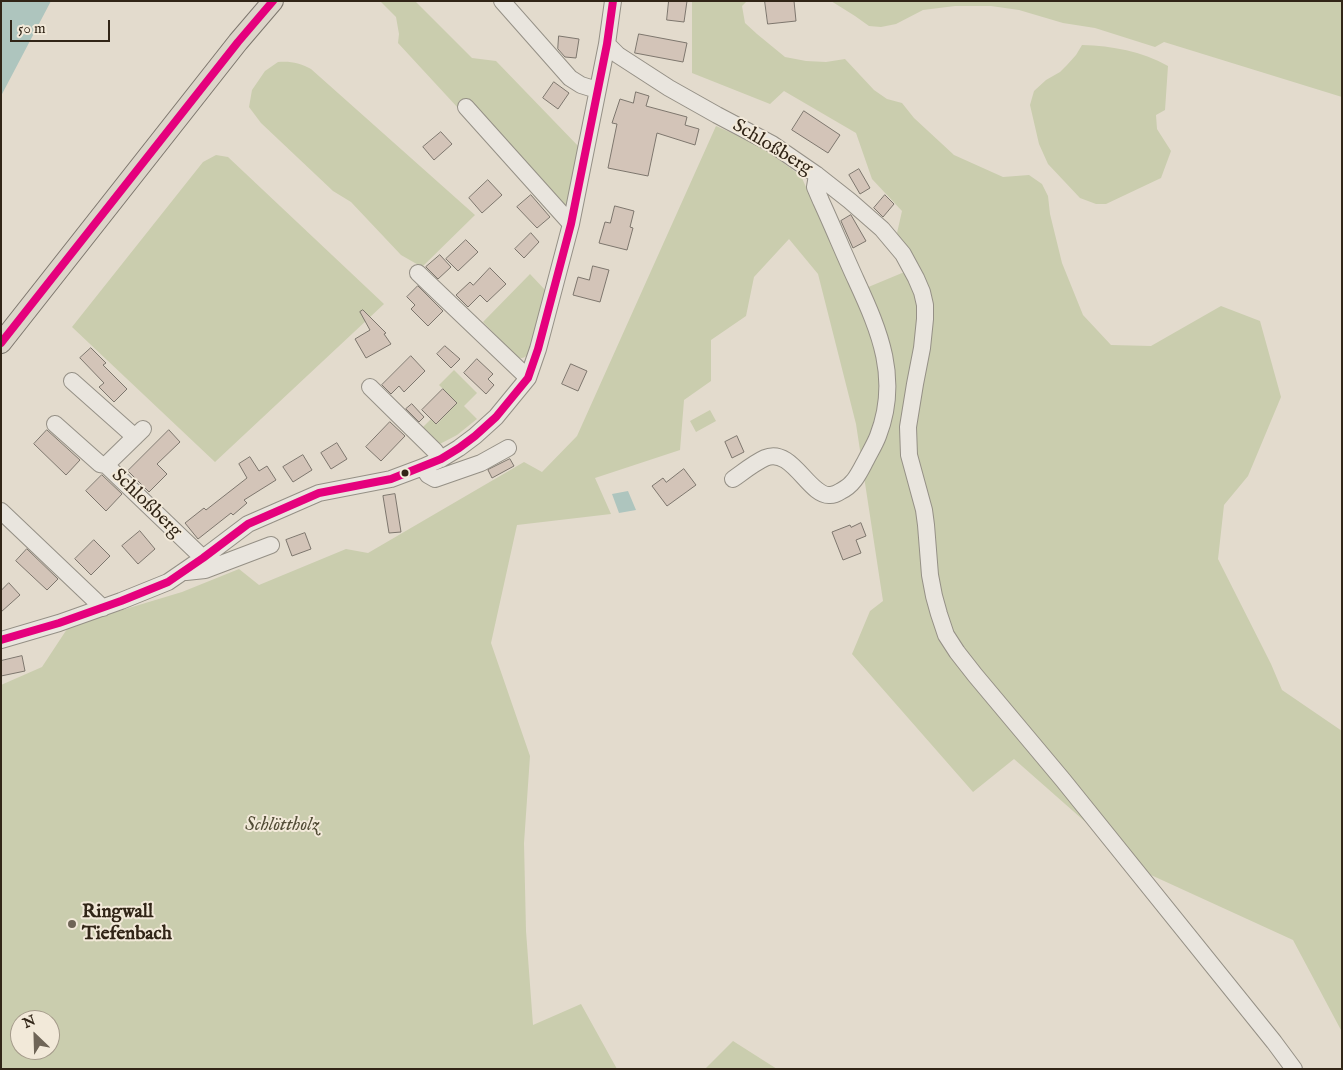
<!DOCTYPE html>
<html>
<head>
<meta charset="utf-8">
<style>
	body { margin:0 }
	#map { position:relative; width:1343px; height:1070px; overflow:hidden; background:#e3dbcd; font-family:"IM FELL English",serif }
	canvas { display:block }
	.frame { position:absolute; inset:0; border:2px solid #312517; pointer-events:none }
	.north { position:absolute; left:10px; top:1010px; width:50px; height:50px; box-sizing:border-box; background:#f2e9d9; border:1px solid #a59b8b; border-radius:50%; rotate:336deg; font-size:14px; font-weight:700; line-height:20px; text-align:center; color:#312517 }
	.north::after { content:''; display:block; margin:auto; width:18px; height:22px; background:#6f6557; clip-path:polygon(50% 0,100% 100%,50% 72%,0 100%) }
	.scale { position:absolute; left:10px; top:20px; width:100px; height:22px; box-sizing:border-box; border:2px solid #312517; border-top:0; padding-left:6px; font-size:15px; line-height:18px; white-space:nowrap; color:#312517; -webkit-text-stroke:4px #f2e9d9; paint-order:stroke }
</style>
</head>
<body>
<div id="map">
<canvas width="1343" height="1070"></canvas>
<div class="frame"></div>
<div class="north">N</div>
<div class="scale">50 m</div>
</div>
<script>
const ctx = document.querySelector('canvas').getContext('2d');
ctx.lineJoin = 'round';
function fill(path, color) { ctx.fillStyle = color; ctx.fill(path, 'evenodd'); }
function trace(path, color, width, dash) { ctx.strokeStyle = color; ctx.lineWidth = width; ctx.lineCap = dash ? 'butt' : 'round'; ctx.setLineDash(dash || []); ctx.stroke(path); }
function label(font, color, halo, rows, align = 'center') {
  ctx.font = font + ' "IM FELL English",serif'; ctx.lineWidth = 4; ctx.setLineDash([]); ctx.textBaseline = 'middle'; ctx.strokeStyle = halo; ctx.fillStyle = color; for (const [text, x, y, turn = 0] of rows) {
    ctx.save(); ctx.translate(x, y); ctx.rotate((+turn || 0) * Math.PI / 180); ctx.textAlign = isNaN(turn) ? turn : align; if (halo) ctx.strokeText(text, 0, 0); ctx.fillText(text, 0, 0); ctx.restore();
  }
}
const green = new Path2D(`
	M380 1H415L472 58 496 61 580 148 567 210 462 101 458 108 398 43 399 34 396 17Z
	M692 1H747L742 6 745 23 757 34 785 57 806 61 826 62 845 59 874 90 887 99 902 103 914 118 954 155 1003 177 1029 175 1042 184 1048 196 1050 214 1062 263 1083 315 1111 345 1151 346 1221 306 1260 321 1281 397 1248 476 1224 505 1218 559 1271 664 1282 690 1342 731V1032L1293 940 1140 870 1014 759 973 792 852 654 870 611 883 601 856 424 818 274 789 239 754 277 746 316 711 340V381L684 400 680 450 595 478 611 514 517 525 491 643 530 756 524 843 526 931 533 1025 581 1004 617 1069H1V685L42 667 69 626 182 592 239 569 259 585 346 549 368 553 524 462 542 472 577 436 716 126 759 145 801 176 854 293 902 273 918 269 897 233 902 211 872 179 856 133 784 91 770 104 692 73ZM20 1020H50V1050H20Z
	M831 1H1342V97L1164 42 1155 47 1095 28 1063 23 1019 10 991 6H955L923 10 896 24 881 27 869 26 855 16Z
	M1082 45C1113 46 1141 51 1168 66L1165 110 1156 115 1157 129 1171 151 1161 178 1106 204H1096L1080 198 1048 164 1039 144 1030 105 1034 91 1046 80 1060 72 1067 65 1076 55Z
	M278 62C291 61 300 63 311 69L475 215 422 267 401 255 351 202 333 191 261 123 249 107 252 90 265 71Z
	M216 155 228 157 384 304 215 462 72 327 203 162Z
	M530 274 547 292 528 354C525 358 522 359 517 357L483 322Z
	M454 370 477 393 464 406 477 419 457 435 436 446 420 430 431 419 437 424 457 403 439 385Z
	M710 410 716 421 696 432 690 421Z
	M733 1041 777 1069H705Z`);
const water = new Path2D(`
	M1 1H51L1 96Z
	M628 491 636 510 619 513 612 494Z`);
const building = new Path2D(`
	M669 1H687L684 22 667 20Z
	M765 1H794L796 21 768 24Z
	M639 34 687 43 683 62 635 53Z
	M559 36 579 39 576 58 565 57 558 49Z
	M554 82 569 93 558 109 543 98Z
	M636 92 649 96 646 106 687 117 685 125 699 129 695 145 657 133 648 176 608 168 617 124 612 123 620 99 633 103Z
	M804 111 840 135 828 153 792 130Z
	M441 132 452 144 434 160 423 147Z
	M859 169 870 188 860 194 849 175Z
	M488 180 502 195 482 213 469 198Z
	M531 195 550 217 537 228 517 207Z
	M885 195 894 204 883 217 874 208Z
	M615 206 634 211 630 227 633 228 627 250 599 243 605 222 610 223Z
	M851 215 866 241 853 248 841 221Z
	M531 233 539 242 524 258 515 249Z
	M466 240 478 252 458 271 446 259Z
	M440 255 451 267 438 279 426 267Z
	M593 266 609 270 600 302 573 295 578 277 589 280Z
	M490 268 506 284 487 302 480 295 468 307 456 295 470 282 473 285Z
	M418 286 443 311 428 326 411 309 415 305 407 297Z
	M363 310 386 333 384 334 391 344 366 358 355 339 370 330 360 312Z
	M445 346 460 359 451 368 437 354Z
	M91 348 106 363 103 365 127 389 114 402 99 387 104 383 80 358Z
	M411 356 425 371 404 392 399 386 391 394 382 385Z
	M477 359 493 374 488 379 494 385 486 394 464 373Z
	M571 364 587 371 578 391 562 384Z
	M443 389 457 403 436 424 422 410Z
	M412 404 424 417 419 422 406 409Z
	M390 422 405 436 381 461 366 447Z
	M47 430 80 460 66 475 34 444Z
	M169 430 180 442 157 464 167 474 149 492 128 471Z
	M737 436 744 452 732 458 725 442Z
	M337 443 347 459 331 469 321 453Z
	M303 455 312 470 293 482 283 467Z
	M250 457 259 471 267 466 276 480 244 500 247 503 233 515 231 513 198 539 185 523 204 508 206 510 247 478 239 464Z
	M510 459 514 466 492 478 488 470Z
	M684 469 696 485 667 506 652 486 663 478 666 482Z
	M102 475 122 494 106 511 86 491Z
	M395 494 401 532 389 533 383 496Z
	M861 523 866 536 856 540 861 553 843 560 832 532 850 525 851 527Z
	M140 531 155 549 138 564 122 546Z
	M305 533 311 549 292 556 286 540Z
	M94 540 110 556 91 575 75 559Z
	M27 549 58 579 47 590 16 561Z
	M9 583 20 595 1 612V591Z
	M22 656 25 671 1 676V661Z`);
const minor = new Path2D(`
	M502 1 570 78 581 85 597 90
	M607 44 618 55 669 88 717 115 772 144 817 175 850 201 882 229 903 254 916 278 922 292 925 305V319L922 348 915 384 908 427 909 455 924 510 926 525 930 575 934 596 939 614 946 635 957 652 975 675 1063 780 1274 1042 1294 1069
	M466 107 571 224
	M418 273 528 378
	M72 381 135 437
	M370 387 435 451 441 459
	M55 424 100 464 106 465
	M143 429 106 465 203 558
	M423 467 428 475 435 479 481 463 508 448
	M733 479C743 472 754 463 765 458 792 446 809 497 830 495 833 495 838 493 841 491 854 485 859 473 866 460 870 452 875 444 878 436 900 379 880 332 856 280 844 254 833 227 821 201L815 187 817 175
	M1 511 103 608
	M186 572 205 570 271 545
	M1 640 59 623 121 601 168 582 203 558 248 524 319 493 391 479 423 467 441 459 459 448 475 436 496 417 528 378 538 349 571 224 607 44 613 1`);
const major = new Path2D(`
	M1 343 238 42 273 1`);
const bus1 = new Path2D(`
	M1 343 238 42 273 1
	M1 640 59 623 121 601 168 582 203 558 248 524 319 493 391 479 441 459 459 448 475 436 496 417 528 378 538 349 571 224 607 44 613 1`);
const markers = [
	[405,473,4.5,"#312517"],
	[72,924,5,"#6f6557"]
];
const streetNames = [
	["Schloßberg",772,148,31],
	["Schloßberg",146,504,44]
];
const parkNames = [
	["Schlöttholz",282,826]
];
const poiNames = [
	["Ringwall",82,913],
	["Tiefenbach",82,935]
];
fill(green, '#cacdae');
fill(water, '#aec5be');
fill(building, '#d3c4b8');
trace(building, '#7d766d', 1);
trace(minor, '#959086', 18);
trace(major, '#7d766d', 22);
trace(minor, '#e9e5de', 16);
trace(major, '#dcd5c9', 20);
trace(bus1, '#e5007d', 8);
for (const [x, y, r, color] of markers) { const dot = new Path2D(); dot.arc(x, y, r, 0, 2 * Math.PI); ctx.fillStyle = color; ctx.fill(dot); trace(dot, '#f2e9d9', 2); }
label('19px', '#312517', '#f2e9d9', streetNames);
label('italic 19px', '#524c36', '#f2e9d9', parkNames);
label('bold 19px', '#312517', '#f2e9d9', poiNames, 'left');
</script>
</body>
</html>
